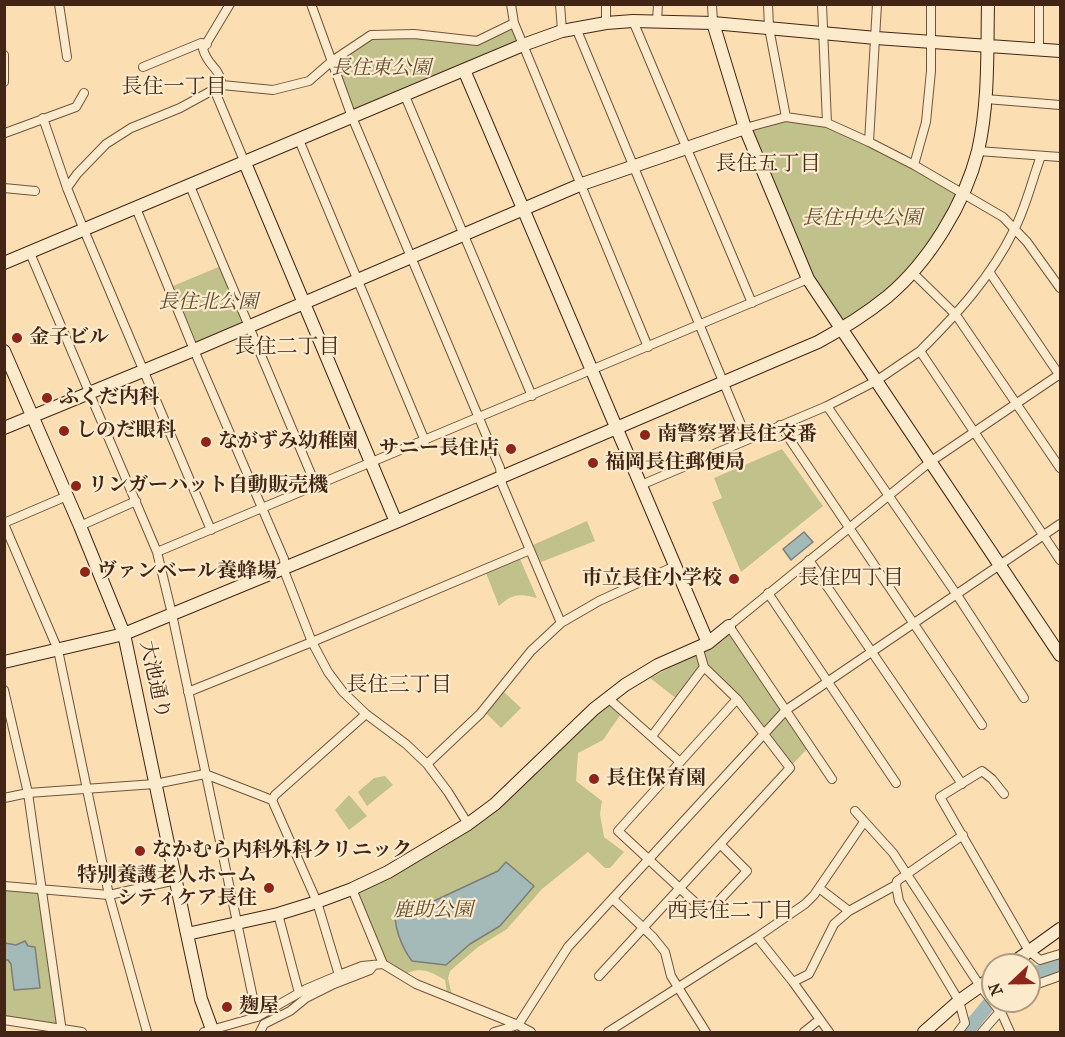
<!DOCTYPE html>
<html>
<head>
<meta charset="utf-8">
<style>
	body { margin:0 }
	#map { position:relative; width:1065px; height:1037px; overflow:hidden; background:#fbdfb2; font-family:"IM FELL French Canon",serif }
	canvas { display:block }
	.frame { position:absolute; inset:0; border:6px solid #422514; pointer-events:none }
	.north { position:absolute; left:981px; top:953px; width:60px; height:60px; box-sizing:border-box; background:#fceacd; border:2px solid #b29b83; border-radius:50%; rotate:248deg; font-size:16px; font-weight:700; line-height:24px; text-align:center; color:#422514 }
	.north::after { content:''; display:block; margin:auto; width:21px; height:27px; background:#8f2418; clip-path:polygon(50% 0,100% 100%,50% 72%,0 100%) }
</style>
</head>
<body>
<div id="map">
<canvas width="1065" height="1037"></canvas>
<div class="frame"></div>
<div class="north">N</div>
</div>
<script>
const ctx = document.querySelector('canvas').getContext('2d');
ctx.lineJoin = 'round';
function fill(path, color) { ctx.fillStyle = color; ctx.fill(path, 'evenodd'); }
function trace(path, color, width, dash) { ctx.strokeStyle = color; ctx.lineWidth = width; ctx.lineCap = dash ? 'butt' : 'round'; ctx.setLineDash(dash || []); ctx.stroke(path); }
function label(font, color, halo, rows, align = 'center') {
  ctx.font = font + ' "IM FELL French Canon","Noto Serif JP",serif'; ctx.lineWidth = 4.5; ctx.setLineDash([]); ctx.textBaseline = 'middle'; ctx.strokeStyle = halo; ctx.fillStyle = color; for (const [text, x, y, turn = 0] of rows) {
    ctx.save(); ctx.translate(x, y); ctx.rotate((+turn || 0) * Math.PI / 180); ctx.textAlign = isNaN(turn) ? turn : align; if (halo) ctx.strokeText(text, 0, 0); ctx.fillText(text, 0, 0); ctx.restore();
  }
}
const green = new Path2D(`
	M514 23 523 45 352 117 332 62 371 35 477 41Z
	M771 120 827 123 963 194 912 272 841 330 808 279 745 128Z
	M221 266 243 321 242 325 199 342 196 341 173 286Z
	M782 449 823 506 741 572 712 502 722 498 714 478Z
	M587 521 595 541 541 562 533 545Z
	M520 559 537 598C520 593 511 594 499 606L486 573Z
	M730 631 807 749 792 765 706 666 701 650Z
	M698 653 702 666 677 699 650 678Z
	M503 691 521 708 501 728 485 712Z
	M608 698 623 711 603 740 578 753 576 781 602 801 600 814 604 837 624 852 610 868H605L588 852 542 889 507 929 478 947 450 971 448 978 452 996 447 993 445 980C426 969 420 967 400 976L386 967 352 889 469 824Z
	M385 776 393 785 367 806 358 792 374 778Z
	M349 795 367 816 349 830 335 810Z
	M4 886 41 891 58 1022 57 1025 5 1016Z`);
const water = new Path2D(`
	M804 532 813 542 791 560 783 549Z
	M506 862 534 886 500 926 470 944 446 965 412 961C402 948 392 924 396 907L403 902 419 908 498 871Z
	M25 941 28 946 35 947 40 988 14 990 11 964 8 960H5V943L16 945Z`);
const river = new Path2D(`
	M1029 976 1060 963
	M966 1032 993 999`);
const street = new Path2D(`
	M59 4 67 57
	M311 4 352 117 500 468 502 484 561 623 531 651 480 714 427 764
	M560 4 562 31
	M712 4 713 23
	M768 4 769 28 786 117
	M822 4 827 123
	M633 21 752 303
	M657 21 658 4
	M514 23 648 347
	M606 23V4
	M576 28 747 439
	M1039 50V4
	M4 55V82
	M143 67 201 43 207 44
	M222 85 273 90 309 81 332 61 371 35 414 34 477 41 514 23 511 4
	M214 89 245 163
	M405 96 532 396
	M986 99 1060 105
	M43 118 67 188 84 230 211 530
	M745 128 786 117 827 123 869 142 914 165 1003 217 1027 242 1060 288
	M5 133 76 107 84 93
	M299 140 425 441
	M869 142 877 4
	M978 151 1060 157
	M914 165 926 122 931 71V4
	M190 186 316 486
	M4 188 35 191
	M67 188 77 174 106 144 131 128 180 108 222 85C219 66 208 67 203 49L230 4
	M136 208 194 350 284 559 285 573 312 642 328 672 343 692 366 714 406 744 427 764 448 792 468 824
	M30 253 157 552 172 614 257 1017
	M912 272 956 315 1060 468
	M990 273 1060 376
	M920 351C957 314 991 277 1014 230 1026 207 1032 180 1041 156
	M780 425 982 725
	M641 485 827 406
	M4 523 67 496
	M4 524 58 650 109 895 147 1032
	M80 526 136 501
	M157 552 808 279
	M809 560 962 784
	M768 593 896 783
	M561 623 599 601 675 566
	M4 690 28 793 62 1032
	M188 692 312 642 530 550
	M608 698 680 762
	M1024 698 957 595 827 406 876 381 920 351 1060 560
	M652 736 704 667
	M832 779 729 626 930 462 1060 374
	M1004 794 992 779 982 771 940 797 1029 951 1040 960 1060 954
	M4 798 28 793 155 784 205 774 272 800 317 902 339 975 362 966 383 964 416 984 518 1025 568 947 786 710 1060 524
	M272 800 275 795 366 714
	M855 811 893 853 980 986 1002 1014 1010 1032
	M720 844 747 871 714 906 700 907 618 831 737 699
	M896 885 899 901 959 1001 965 1023 958 1032
	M4 886 109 895 176 880
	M819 888 849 911
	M352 889 383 964
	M613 899 653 937 665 952 671 976 706 1032
	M278 914 299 993
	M757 937 793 982 829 1032
	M599 976 790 768 737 699 704 667 698 646
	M793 982 809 974 834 924 849 911 896 885 897 881 963 835
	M1029 987 1060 976
	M4 1020 82 1032
	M204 1032 257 1017 306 989 339 975
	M260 1032 264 1024 290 1011 306 998 334 984 370 970 374 965
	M494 1032 518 1025 531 1032
	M608 1032 757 937 805 904 814 895 864 822
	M804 1032 819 1020
	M982 1032 1009 1001`);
const secondary = new Path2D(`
	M713 23 745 128 808 279 1060 655
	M464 70 708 643
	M245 163 396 522
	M4 263 523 45 562 31 606 23 633 21 713 23 876 38 1060 51
	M4 351 80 526 124 634 187 934 201 999 213 1032
	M4 428 194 350 582 184 745 128
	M4 662 124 634 396 522 818 342C842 329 866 314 887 297 929 262 965 203 978 151 989 103 987 53 988 4
	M187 934 278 914 317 902 352 889 388 872 468 824 495 804 594 709 625 685 658 665 708 643 729 626
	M1010 965 1060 929
	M924 1032 959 1001 993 977`);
const markers = [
	[17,338,6,"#8f2418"],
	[47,398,6,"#8f2418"],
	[64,431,6,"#8f2418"],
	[645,435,6,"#8f2418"],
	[206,442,6,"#8f2418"],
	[511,449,6,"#8f2418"],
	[593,463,6,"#8f2418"],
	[76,486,6,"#8f2418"],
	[85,572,6,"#8f2418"],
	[734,579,6,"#8f2418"],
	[594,779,6,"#8f2418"],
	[140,851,6,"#8f2418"],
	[269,888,6,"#8f2418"],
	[227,1007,6,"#8f2418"]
];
const parkNames = [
	["長住東公園",381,69],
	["長住中央公園",862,219],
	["長住北公園",208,303],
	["鹿助公園",433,911]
];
const poiNames = [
	["金子ビル",29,338],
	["ふくだ内科",59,398],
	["しのだ眼科",76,431],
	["南警察署長住交番",657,435],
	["ながずみ幼稚園",218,442],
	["サニー長住店",499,449,"right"],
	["福岡長住郵便局",605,463],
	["リンガーハット自動販売機",88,486],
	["ヴァンベール養蜂場",97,572],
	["市立長住小学校",722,579,"right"],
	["長住保育園",606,779],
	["なかむら内科外科クリニック",152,851],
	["特別養護老人ホーム",257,876,"right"],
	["シティケア長住",257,899,"right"],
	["麹屋",239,1007]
];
const streetNames = [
	["大池通り",154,680,78]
];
const neighbourhoodNames = [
	["長住一丁目",174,88],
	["長住五丁目",768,165],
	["長住二丁目",287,348],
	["長住四丁目",851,579],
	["長住三丁目",399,686],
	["西長住二丁目",730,912]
];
fill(green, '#c0c18b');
fill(water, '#a4bab8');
trace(water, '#7d7e76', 1.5);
trace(river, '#a4bab8', 14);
trace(street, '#70543c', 10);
trace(secondary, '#422514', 14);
trace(street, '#fceacd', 8);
trace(secondary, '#fceacd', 12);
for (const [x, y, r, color] of markers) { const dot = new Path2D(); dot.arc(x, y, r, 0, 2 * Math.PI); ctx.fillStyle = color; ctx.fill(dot); trace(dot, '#fceacd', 2); }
label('italic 20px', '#624c32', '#fceacd', parkNames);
label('bold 20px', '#422514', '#fceacd', poiNames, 'left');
label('20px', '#422514', '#fceacd', streetNames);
label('21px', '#422514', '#fceacd', neighbourhoodNames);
</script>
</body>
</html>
